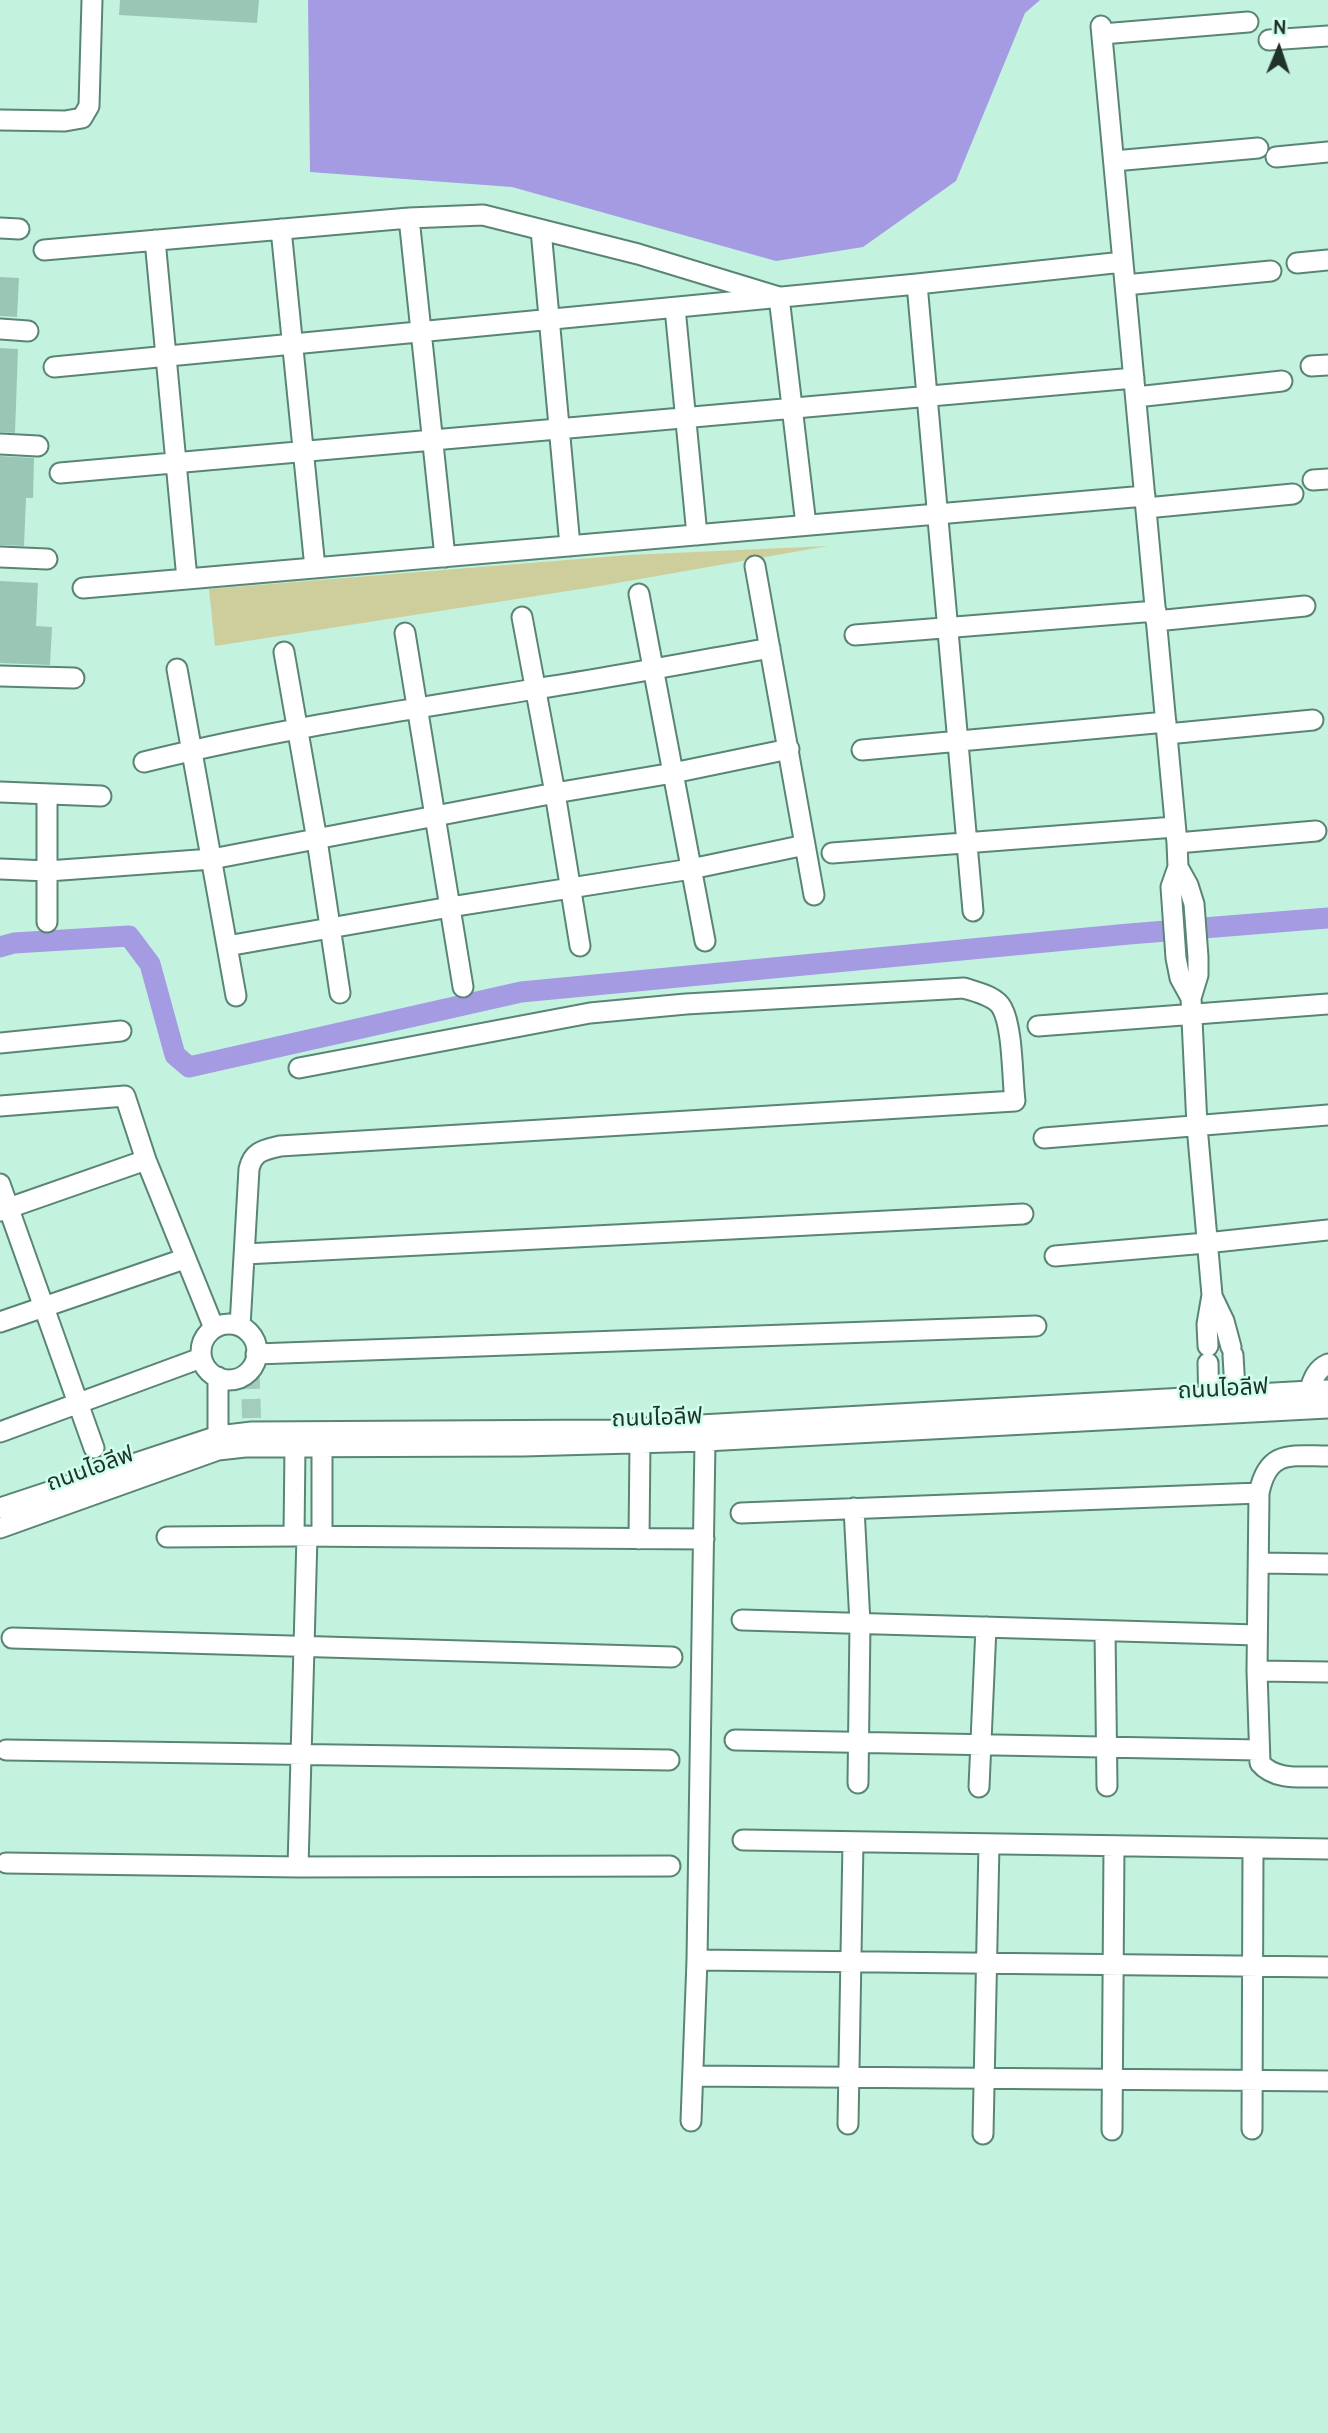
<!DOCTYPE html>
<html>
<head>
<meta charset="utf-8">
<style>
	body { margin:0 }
	#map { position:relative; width:1328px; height:2433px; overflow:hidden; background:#c3f2df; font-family:Cabin,sans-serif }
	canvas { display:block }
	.north { position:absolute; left:1244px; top:14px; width:70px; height:70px; -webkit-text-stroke:5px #d0ffec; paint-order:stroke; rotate:2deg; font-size:19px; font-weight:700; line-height:28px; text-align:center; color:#20322b }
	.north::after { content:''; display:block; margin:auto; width:24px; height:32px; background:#20322b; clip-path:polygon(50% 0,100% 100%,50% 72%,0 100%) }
</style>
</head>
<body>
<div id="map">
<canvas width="1328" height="2433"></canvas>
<div class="north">N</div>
</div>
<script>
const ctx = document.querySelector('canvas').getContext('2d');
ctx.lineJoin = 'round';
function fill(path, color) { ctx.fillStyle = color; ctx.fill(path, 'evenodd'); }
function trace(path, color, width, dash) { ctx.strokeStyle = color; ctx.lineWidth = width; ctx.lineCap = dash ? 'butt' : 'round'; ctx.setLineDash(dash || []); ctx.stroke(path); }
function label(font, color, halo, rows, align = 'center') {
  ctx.font = font + ' Cabin,"Noto Sans Thai",sans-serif'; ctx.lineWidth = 5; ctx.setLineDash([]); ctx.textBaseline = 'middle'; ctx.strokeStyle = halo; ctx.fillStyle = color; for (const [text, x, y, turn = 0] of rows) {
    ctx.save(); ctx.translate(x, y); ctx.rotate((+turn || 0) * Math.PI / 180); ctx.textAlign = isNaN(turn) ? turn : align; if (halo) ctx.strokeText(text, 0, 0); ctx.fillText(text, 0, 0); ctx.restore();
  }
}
const green = new Path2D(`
	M828 546 600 586 215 646 209 589 629 555Z`);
const water = new Path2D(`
	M308 0H1040L1025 13 956 181 863 247 776 261 512 187 310 172Z`);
const canal = new Path2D(`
	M0 947 14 943 129 936 150 964 175 1055 189 1067 521 992 1129 934 1328 918`);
const building = new Path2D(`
	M120 0H259L257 23 119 15Z
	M0 277 19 278 17 317 0 316Z
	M0 348 18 349 15 433 0 432Z
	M0 456 34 458 33 498H26L24 546 0 545Z
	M0 581 38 583 36 626 52 627 50 665 0 663Z`);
const minorTunnel = new Path2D(`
	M250 1370 252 1432`);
const minor = new Path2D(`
	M1101 26 1177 843 1178 867 1171 887 1176 958 1180 978 1191 998
	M1102 34 1248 22
	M1269 40 1328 36
	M0 120 65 121 82 118 89 106 92 0
	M1276 157 1328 152
	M1114 161 1258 148
	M409 218 445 557
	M0 228 19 229
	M281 229 315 568
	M541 230 570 546
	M155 240 187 579
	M44 250 409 218 483 215 638 254 779 297 806 525
	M1297 263 1328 260
	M917 284 973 911
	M1125 285 1271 271
	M675 308 697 535
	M0 329 28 331
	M1311 366 1328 365
	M54 367 917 284 1123 262
	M1136 397 1282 381
	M0 444 38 446
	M60 473 1134 378
	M1313 480 1328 479
	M1146 508 1293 494
	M0 557 47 559
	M755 566 814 895
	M83 588 1145 496
	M639 594 705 941
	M522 617 555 793 580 946
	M1156 621 1305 606
	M405 633 463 987
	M855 635 1156 611
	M284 652 317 840 340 993
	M177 669 236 996
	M0 676 74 678
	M1167 734 1313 720
	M862 750 1166 722
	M144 762C272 730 404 710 535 689 614 677 692 662 770 648
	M0 792 101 796
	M1177 843 1316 831
	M832 853 1175 827
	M1178 867 1188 885 1194 904 1198 957V975L1191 998 1197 1126 1212 1295 1207 1324 1208 1346
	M0 869 48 871 212 859 555 793 673 773 789 749
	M47 922V794
	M227 946 450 907 691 869 805 845
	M1038 1026 1328 1004
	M0 1043 121 1031
	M0 1106 125 1096 146 1160 214 1328
	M1044 1138 1328 1115
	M0 1184 94 1448
	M0 1211 146 1160
	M245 1254 1023 1214
	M1055 1256 1206 1243 1328 1230
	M1212 1296 1224 1321 1231 1347
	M0 1322 184 1259
	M201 1352a28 28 0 1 1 56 0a28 28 0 1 1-56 0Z
	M240 1326 249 1169C253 1151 264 1150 280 1146L1015 1101C1012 1077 1013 1028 1002 1008 996 996 976 992 964 988L686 1004 590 1013 299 1068
	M256 1354 1036 1326
	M1233 1355 1236 1407
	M1208 1363 1209 1408
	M218 1377V1436
	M1309 1391C1313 1380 1316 1369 1328 1364
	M0 1432 201 1358
	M1328 1456C1291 1456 1268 1449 1259 1493L1257 1671 1260 1763C1276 1782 1305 1776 1328 1777
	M0 1508 218 1436 252 1432 611 1430 1328 1390
	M854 1508 860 1623 858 1783
	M741 1513 1259 1493
	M0 1528 218 1450 245 1447 523 1446 705 1441 1328 1408
	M294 1536 295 1446
	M322 1536V1446
	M167 1537 294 1536 704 1539
	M639 1539 640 1443
	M1260 1563 1328 1564
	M742 1620 1257 1635
	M1105 1631 1107 1786
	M12 1638 672 1657
	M1257 1671 1328 1672
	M735 1740 1258 1750
	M6 1750 669 1760
	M979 1787 986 1627
	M743 1840 1328 1849
	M6 1863 298 1867 670 1866
	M298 1867 307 1536
	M697 1960 1328 1967
	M693 2076 1328 2081
	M691 2121 697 1960 705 1441
	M848 2124 853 1842
	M1252 2129 1253 1848
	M1112 2130 1114 1846
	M983 2134 989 1844`);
const streetNames = [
	["ถนนไอลีฟ",1223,1389,-3],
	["ถนนไอลีฟ",657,1418,-2],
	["ถนนไอลีฟ",90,1469,-20]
];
fill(green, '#cdce9b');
fill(water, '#a49be3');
trace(canal, '#a49be3', 21);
fill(building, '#9ac7b5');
trace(minorTunnel, '#a2ccbb', 19, [19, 10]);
trace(minor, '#5a8575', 23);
trace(minor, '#fff', 19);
label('23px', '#20322b', '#d0ffec', streetNames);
</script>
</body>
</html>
